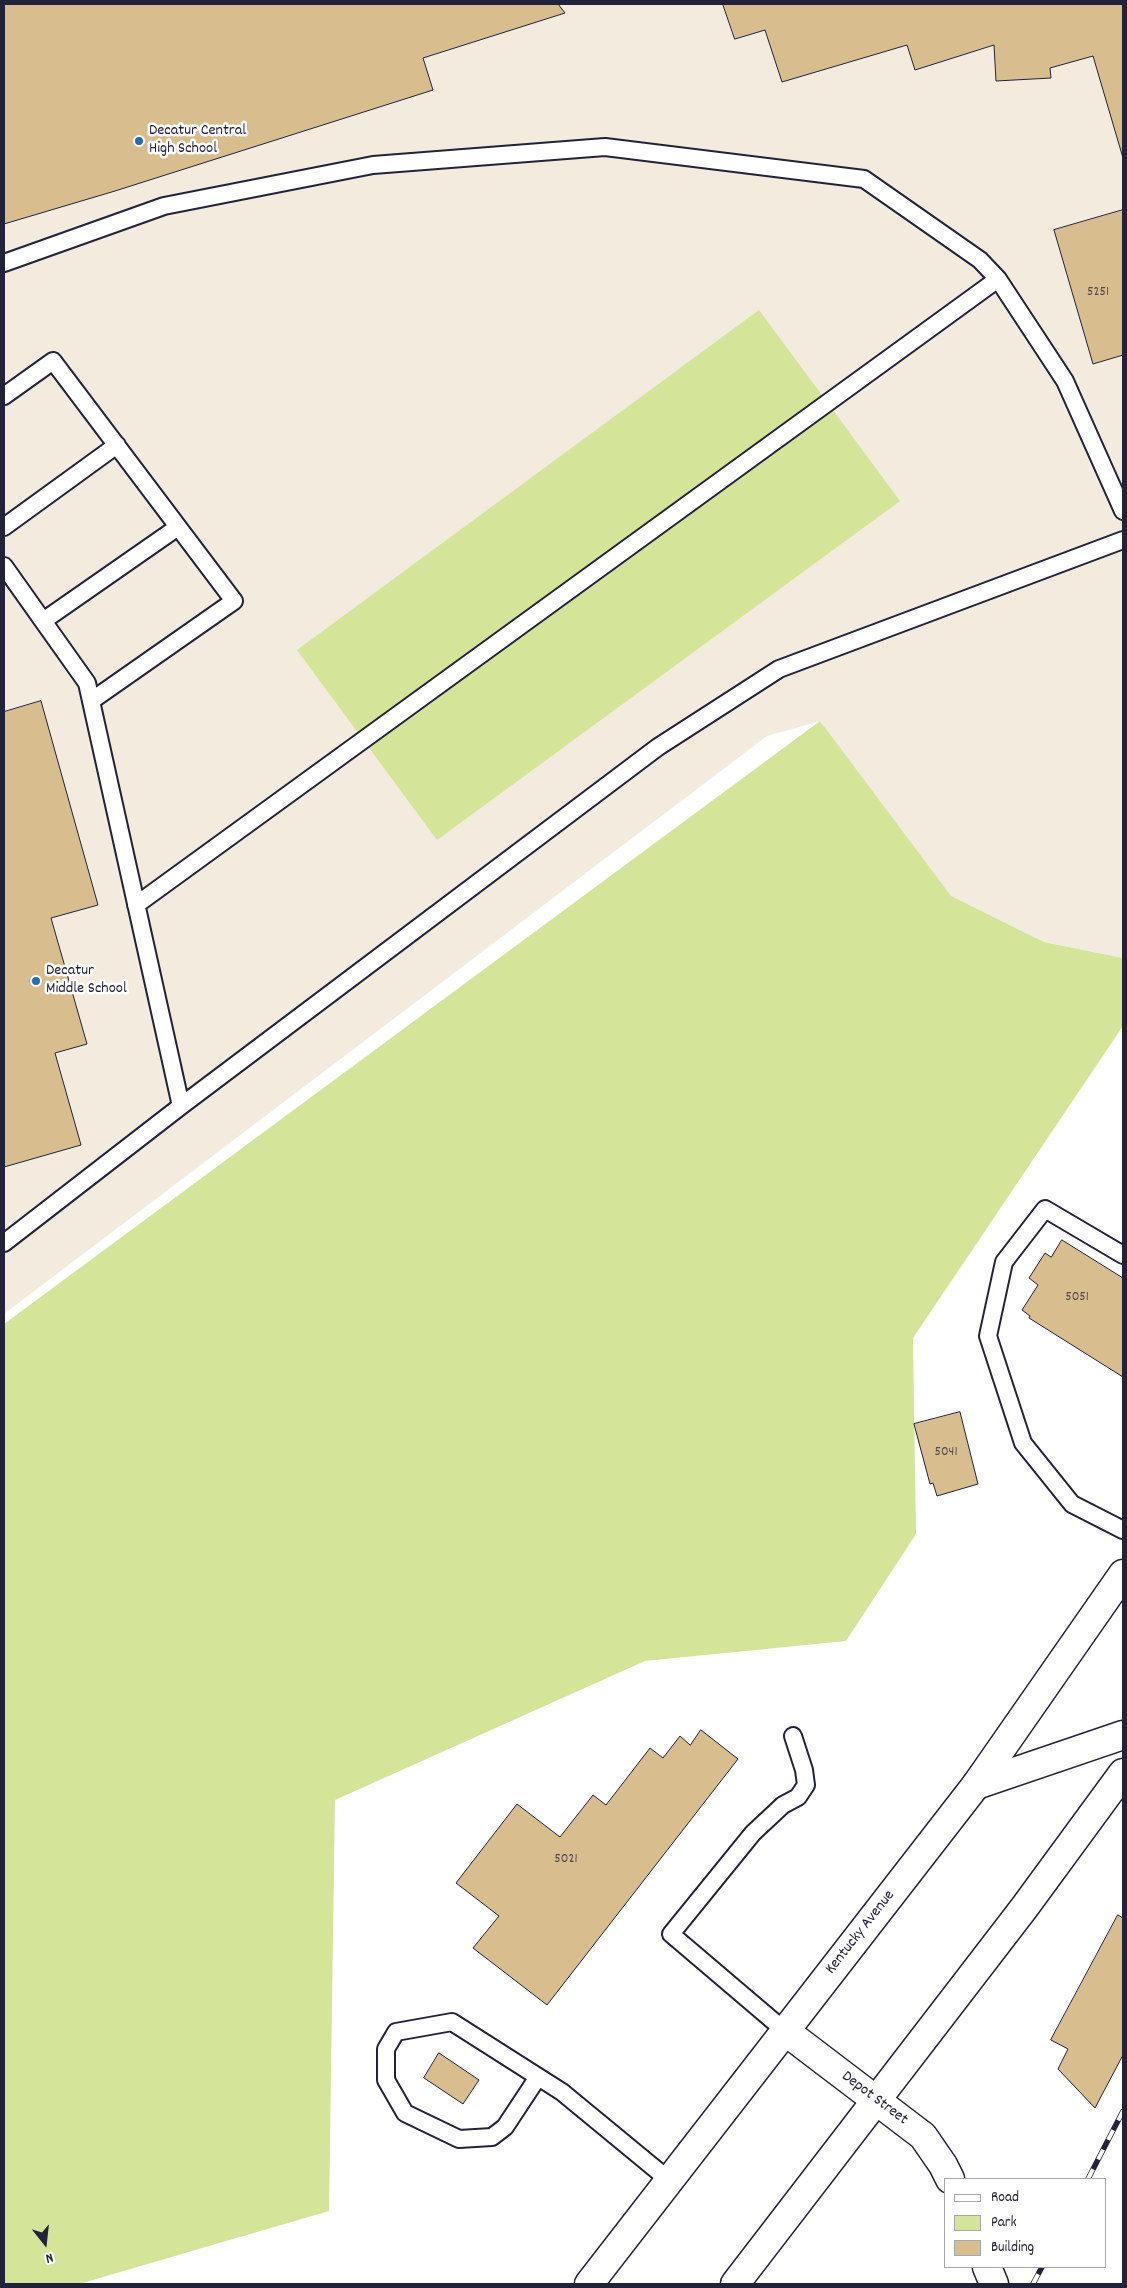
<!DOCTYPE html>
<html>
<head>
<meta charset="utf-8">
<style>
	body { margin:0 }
	#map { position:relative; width:1127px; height:2288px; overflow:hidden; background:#fff; font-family:Dekko,sans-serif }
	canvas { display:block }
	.frame { position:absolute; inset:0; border:5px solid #22223b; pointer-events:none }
	.legend { position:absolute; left:944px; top:2178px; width:162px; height:90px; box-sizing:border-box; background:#fff; border:1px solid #a7a7b1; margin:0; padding:6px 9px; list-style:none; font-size:15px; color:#22223b }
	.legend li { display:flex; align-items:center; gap:10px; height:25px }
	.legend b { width:25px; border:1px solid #a7a7b1 }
	.north { position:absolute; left:20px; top:2218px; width:50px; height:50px; -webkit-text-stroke:4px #fff; paint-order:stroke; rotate:164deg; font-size:14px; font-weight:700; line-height:20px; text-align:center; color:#22223b }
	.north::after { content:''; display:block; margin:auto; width:18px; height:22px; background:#22223b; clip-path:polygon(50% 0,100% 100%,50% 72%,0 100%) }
</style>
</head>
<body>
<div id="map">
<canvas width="1127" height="2288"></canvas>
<div class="frame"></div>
<ul class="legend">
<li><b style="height:6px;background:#fff"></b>Road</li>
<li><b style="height:14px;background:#d4e599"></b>Park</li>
<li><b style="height:14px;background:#d8bd8e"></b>Building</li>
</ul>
<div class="north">N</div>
</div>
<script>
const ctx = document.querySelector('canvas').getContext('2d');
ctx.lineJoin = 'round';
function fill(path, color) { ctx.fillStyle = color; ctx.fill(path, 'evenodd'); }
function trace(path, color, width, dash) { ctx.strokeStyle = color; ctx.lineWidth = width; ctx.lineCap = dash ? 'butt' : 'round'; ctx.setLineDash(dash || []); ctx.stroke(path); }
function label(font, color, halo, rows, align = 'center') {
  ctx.font = font + ' Dekko,sans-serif'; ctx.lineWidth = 5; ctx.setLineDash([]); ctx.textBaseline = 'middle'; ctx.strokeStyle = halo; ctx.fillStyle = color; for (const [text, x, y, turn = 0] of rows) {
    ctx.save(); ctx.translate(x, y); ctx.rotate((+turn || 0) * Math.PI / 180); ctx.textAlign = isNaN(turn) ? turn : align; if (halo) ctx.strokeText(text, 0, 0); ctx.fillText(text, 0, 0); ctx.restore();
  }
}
const built = new Path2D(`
	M4 4H1123V958L1044 942 904 873 821 721 767 736 4 1314Z`);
const green = new Path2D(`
	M759 310 900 501 437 840 297 650Z
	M820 721 951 896 1044 942 1123 958V1026L913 1338 916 1534 846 1641 645 1661 335 1800 329 2211 79 2284H4V1324Z`);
const building = new Path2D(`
	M4 4H558L565 13 423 58 433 90 115 191 4 224Z
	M723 4H1123V158L1093 56 1050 68 1051 78 996 81 994 45 915 70 907 45 782 82 765 30 735 39Z
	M1123 210V355L1093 364 1054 230Z
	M41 701 98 905 51 918 87 1044 55 1053 81 1145 4 1167V712Z
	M1062 1240 1123 1278V1377L1029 1318 1030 1316 1022 1310 1038 1285 1029 1278 1045 1253 1051 1257Z
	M960 1412 978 1484 937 1496 933 1483 930 1484 914 1424Z
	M701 1730 738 1759 547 2005 473 1948 499 1916 456 1883 517 1804 560 1837 593 1795 606 1805 650 1748 663 1758 680 1736 690 1745Z
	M1118 1915 1123 1918V2055L1095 2108 1058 2069 1068 2049 1051 2040Z
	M439 2053 479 2080 463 2104 424 2078Z`);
const service = new Path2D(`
	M4 263 164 206 373 165 605 147 864 179 980 260 998 279 1065 381 1123 511
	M4 396 53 361 234 601 91 701
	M4 527 117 445
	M4 566 87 683 181 1106
	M43 621 178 527
	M136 905 998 279
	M4 1243 181 1106 658 747 779 669 1123 540
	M1123 1255 1045 1209 1004 1262 988 1336 1023 1443 1072 1504 1123 1530
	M785 2031 671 1934 753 1833 783 1805 798 1797 806 1785 804 1770 793 1736
	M538 2077 505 2127 492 2137 459 2139 405 2113 386 2080V2049L396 2032 452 2022 562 2092 670 2181`);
const minor = new Path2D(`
	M976 1785 1123 1735
	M785 2031 923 2136 943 2165 950 2179
	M987 2267 994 2284`);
const primary = new Path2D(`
	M589 2284 976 1785 1123 1574
	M735 2284 1024 1908 1123 1773`);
const rail = new Path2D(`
	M1088 2179 1123 2111
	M1033 2284 1042 2267`);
const markers = [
	[139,141,5,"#1f6fb2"],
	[36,981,5,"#1f6fb2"]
];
const numberNames = [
	["5251",1098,293],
	["5051",1077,1298],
	["5041",946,1453],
	["5021",566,1860]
];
const poiNames = [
	["Decatur Central",149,132],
	["High School",149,150],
	["Decatur",46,972],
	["Middle School",46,990]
];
const streetNames = [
	["Kentucky Avenue",861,1933,-52],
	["Depot Street",874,2099,37]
];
fill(built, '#f3ebdd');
fill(green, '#d4e599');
fill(building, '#d8bd8e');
trace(building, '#22223b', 1);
trace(service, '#22223b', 20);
trace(minor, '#22223b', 31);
trace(primary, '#22223b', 31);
trace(service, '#fff', 16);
trace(minor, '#fff', 28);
trace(primary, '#fff', 28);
trace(rail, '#22223b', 5.5);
trace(rail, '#fff', 4, [11]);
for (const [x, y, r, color] of markers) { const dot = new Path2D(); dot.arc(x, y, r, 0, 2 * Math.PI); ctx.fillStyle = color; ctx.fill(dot); trace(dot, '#fff', 2); }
label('14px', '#504950', null, numberNames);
label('16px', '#22223b', '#fff', poiNames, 'left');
label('16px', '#22223b', '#fff', streetNames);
</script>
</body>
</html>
